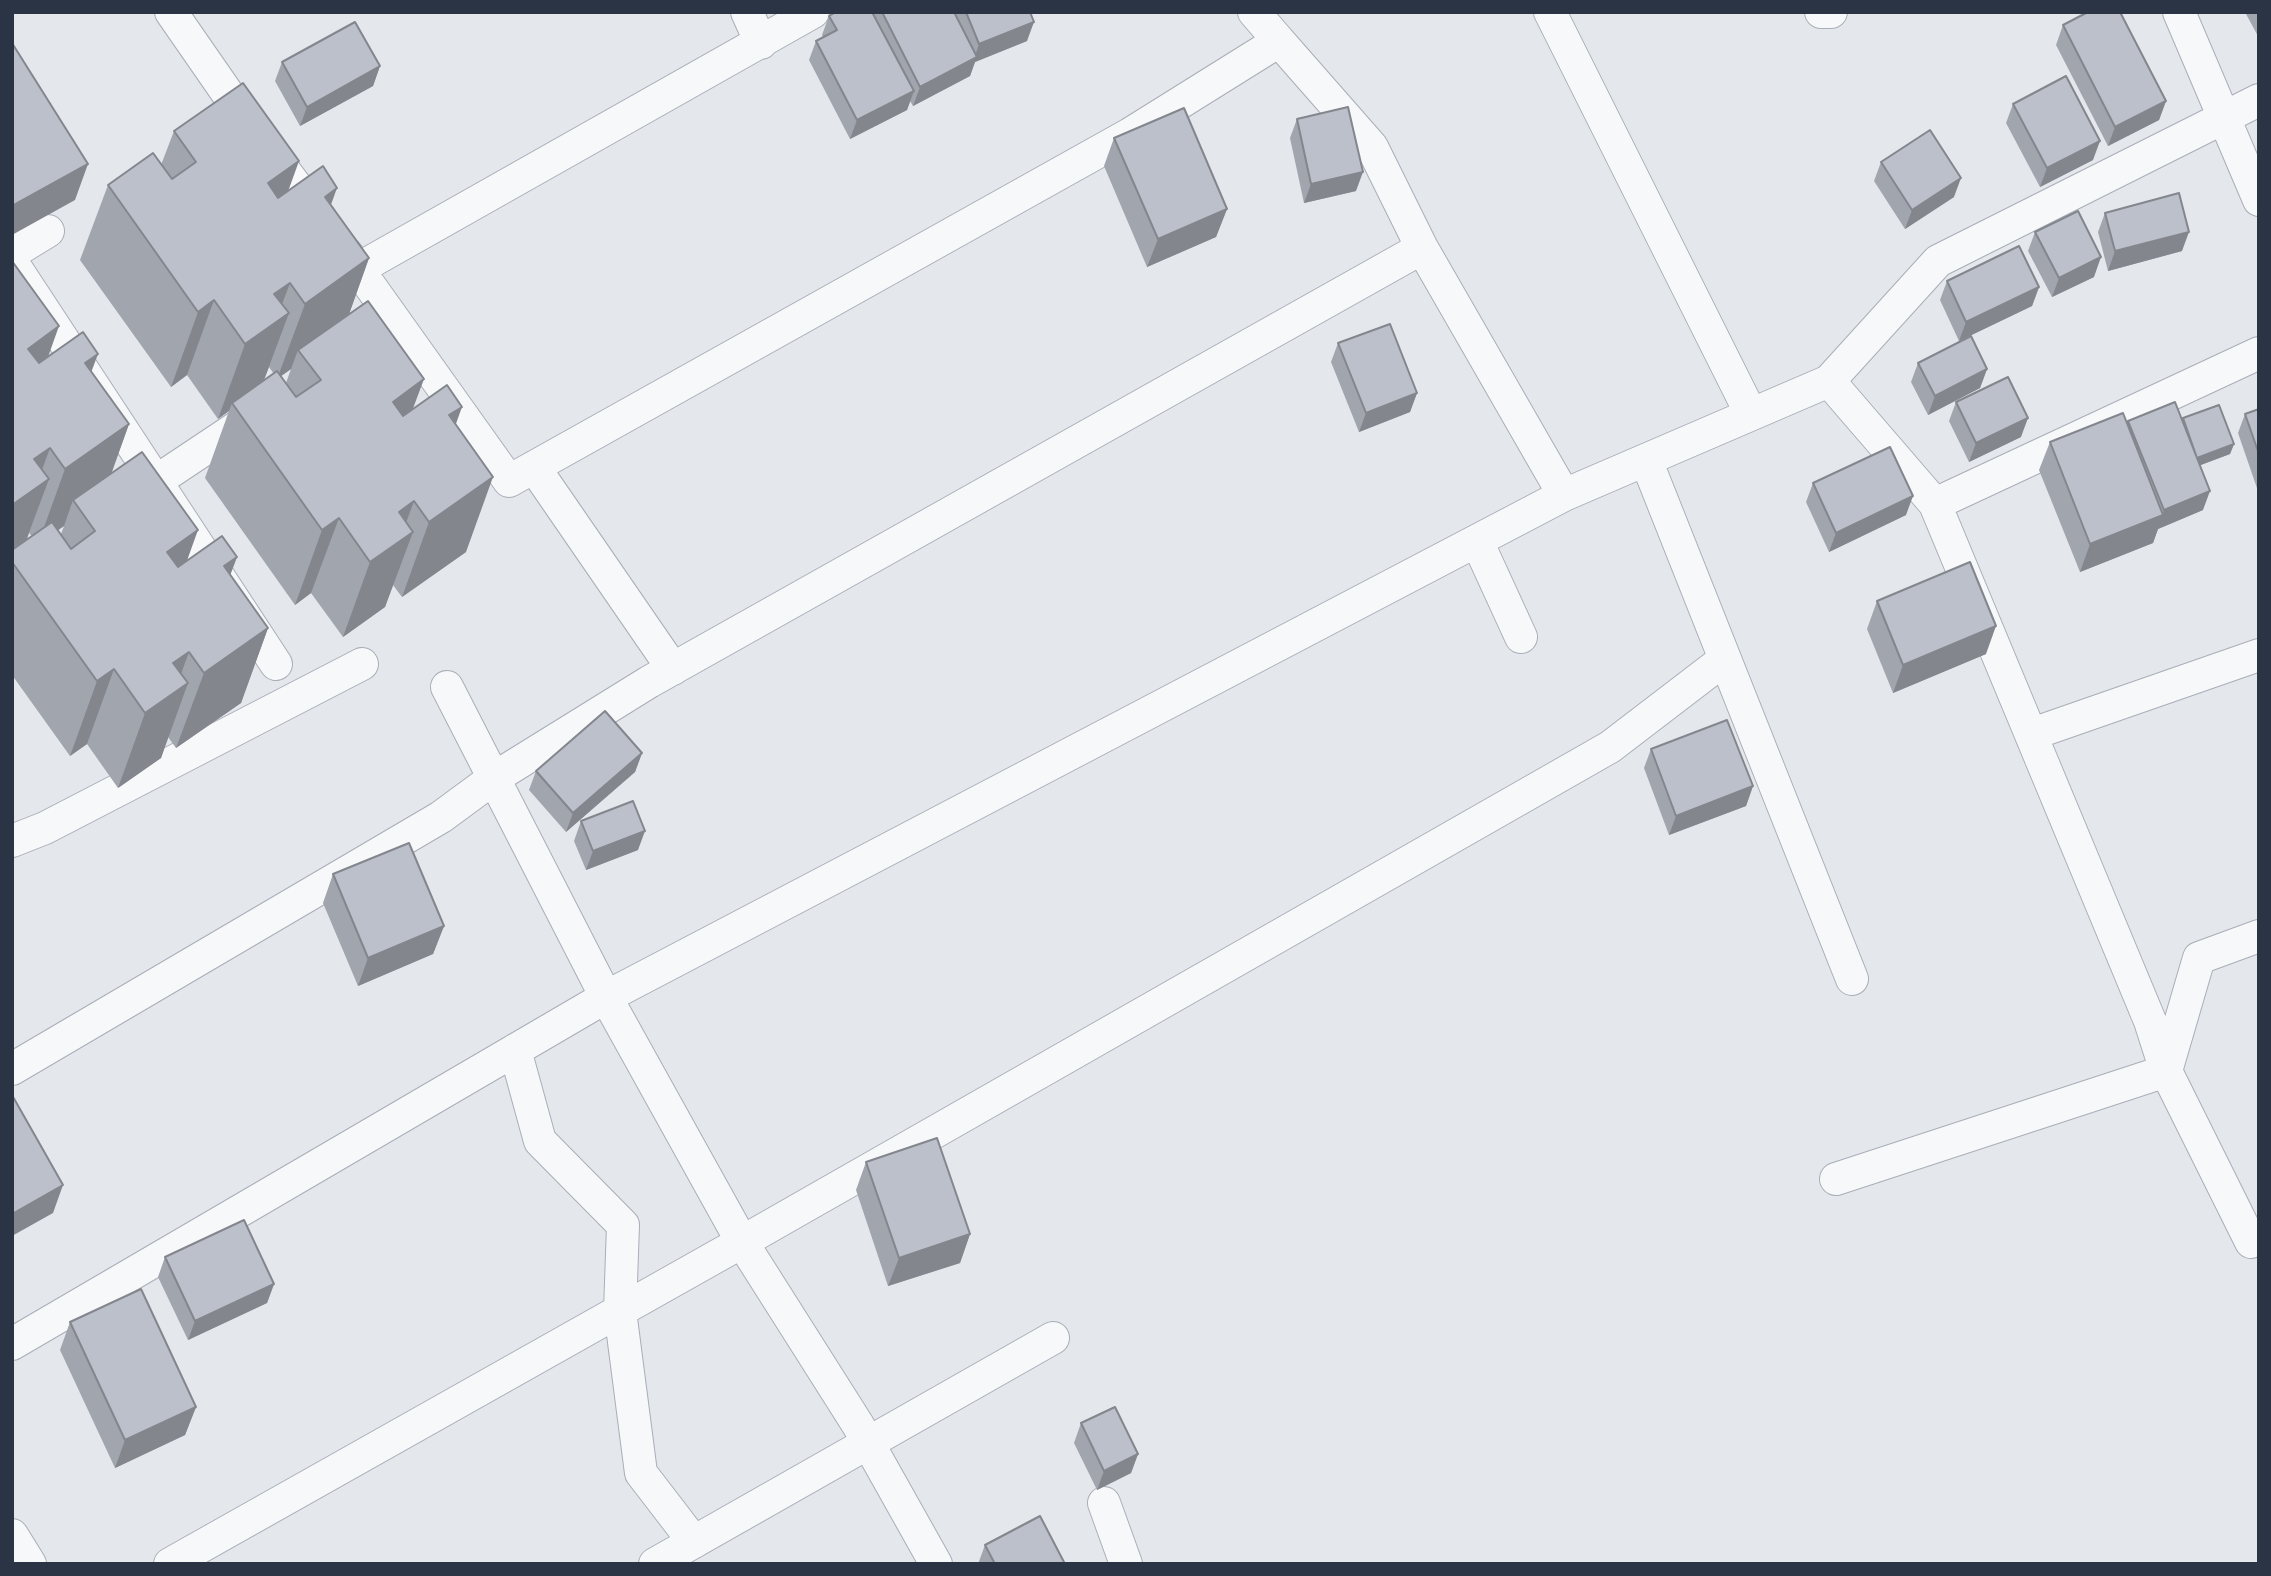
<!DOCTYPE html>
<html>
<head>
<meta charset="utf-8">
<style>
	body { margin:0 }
	#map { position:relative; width:2271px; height:1576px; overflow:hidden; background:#e4e7ec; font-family:Cabin,sans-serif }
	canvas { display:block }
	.frame { position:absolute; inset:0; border:14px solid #2b3445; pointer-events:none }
</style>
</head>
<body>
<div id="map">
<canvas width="2271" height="1576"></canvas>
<div class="frame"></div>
</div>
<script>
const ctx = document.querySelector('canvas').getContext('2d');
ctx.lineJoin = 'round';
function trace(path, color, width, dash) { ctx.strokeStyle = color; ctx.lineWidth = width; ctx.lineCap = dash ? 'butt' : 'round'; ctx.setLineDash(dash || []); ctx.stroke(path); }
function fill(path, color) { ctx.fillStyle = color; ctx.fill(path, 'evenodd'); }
const minor = new Path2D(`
	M171 12 241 113 320 218
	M747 12 761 43
	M1254 12 1279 41
	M1550 12 1751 414
	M1821 12H1831
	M2179 12 2259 200
	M12 253 48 231
	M347 254 358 269 813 12
	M12 262 276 664
	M358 269 509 481 1130 134 1279 41 1372 147 1422 248 1564 495 606 997 447 687
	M1829 381 1938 261 2259 100
	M1646 460 1852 979
	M534 467 673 669
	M140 492 254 416
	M1564 495 1829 381 1935 504 2259 353
	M1477 541 1521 637
	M2032 734 2259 655
	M12 841 45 828 362 664
	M515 1050 540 1141 623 1225 620 1311 641 1473 694 1542
	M12 1069 441 817 494 778 649 682 1422 248
	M1836 1179 2166 1071 2150 1021 1935 504
	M2251 1242 2166 1071 2199 958 2259 936
	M12 1344 606 997 742 1242 170 1564
	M1104 1503 1126 1564
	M12 1535 30 1564
	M655 1564 1053 1338
	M936 1564 858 1425 742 1242 1610 747 1725 659`);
const wall = new Path2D(`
	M836 12H1030L1027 41 975 62 970 76 913 106 910 101 907 110 850 139 809 60 816 41 823 37 822 35 829 16Z
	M2247 12H2259V38L2246 14Z
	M2063 25 2166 101 2159 120 2108 146 2056 45Z
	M282 62 380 66 373 86 300 126 275 81Z
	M2013 104 2093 160 2040 187 2006 123Z
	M1297 119 1356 191 1304 203 1290 138Z
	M174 131 288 191 331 206 369 258 349 314 413 409 456 424 466 552 402 597 393 585 385 607 343 637 311 593 295 605 205 478 229 411 218 419 187 375 171 387 80 260 108 185 161 165ZM269 367 274 374 264 380ZM291 369 286 383 281 376Z
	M1114 138 1227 209 1216 237 1147 267 1104 166Z
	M1881 162 1954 197 1905 229 1874 181Z
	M2105 213 2182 251 2108 271 2098 232Z
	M2035 232 2094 277 2052 297 2028 251Z
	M12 261 48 357 91 371 129 424 111 473 187 561 237 557 230 574 268 628 241 703 176 748 168 737 161 758 118 788 87 744 70 756 12 675ZM64 526 61 534 58 530ZM29 533 32 536 27 540Z
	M1947 281 2039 287 2032 306 1959 341 1940 300Z
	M1338 343 1417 393 1410 412 1359 432 1331 362Z
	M1918 363 1987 369 1980 388 1928 415 1911 382Z
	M1956 402 2021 437 1969 462 1949 421Z
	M2259 409V494L2238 433 2245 414Z
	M2183 418 2234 444 2230 454 2200 465 2203 510 2158 529 2153 543 2080 572 2039 470 2050 442 2127 424 2128 421 2182 420Z
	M1813 483 1906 515 1829 552 1806 502Z
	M1877 601 1986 654 1893 693 1867 629Z
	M1651 749 1753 786 1746 806 1669 835 1644 768Z
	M642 753 635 772 566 832 529 790 536 771Z
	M581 821 638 850 586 870 574 841Z
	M333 874 444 926 433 954 358 986 323 903Z
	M866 1162 970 1234 960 1263 888 1286 856 1190Z
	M165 1257 274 1284 267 1303 188 1340 158 1277Z
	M70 1322 196 1407 185 1435 115 1468 60 1350Z
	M1081 1423 1138 1454 1131 1473 1097 1490 1074 1443Z
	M985 1545 1065 1564H978Z`);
const shadedWall = new Path2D(`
	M1034 22 1027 41 975 62 970 76 913 106 920 87 974 59 979 44Z
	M380 66 373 86 300 126 307 107Z
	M914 91 907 110 850 139 857 120Z
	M2166 101 2159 120 2108 146 2115 127Z
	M2100 141 2093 160 2040 187 2047 168Z
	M299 161 272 236 268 183Z
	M88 164 75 200 12 235V206Z
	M1363 172 1356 191 1304 203 1311 184Z
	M1961 178 1954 197 1905 229 1912 210Z
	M337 188 310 263 325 197Z
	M1227 209 1216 237 1147 267 1158 239Z
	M2189 232 2182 251 2108 271 2115 251Z
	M2101 257 2094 277 2052 297 2059 278Z
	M369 258 342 334 298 350 291 369 277 379 305 304Z
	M290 283 275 323 289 313 261 388 232 403 229 411 218 419 245 344 274 294Z
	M2039 287 2032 306 1959 341 1966 322Z
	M214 300 187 375 171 387 198 312Z
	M59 326 32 402 28 349Z
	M98 354 70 429 85 363Z
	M1987 369 1980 388 1928 415 1935 396Z
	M424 379 396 454 393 402Z
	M1417 393 1410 412 1359 432 1366 413Z
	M462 407 435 482 449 415Z
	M2028 418 2021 437 1969 462 1976 443Z
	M129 424 102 500H73L64 526 38 544 65 469Z
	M2234 444 2230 454 2193 468 2197 458Z
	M50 448 35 489 49 479 21 554 12 561V505L34 459Z
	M493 477 466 552 402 597 429 522Z
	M2210 491 2203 510 2158 529 2153 543 2080 572 2090 544 2162 516 2164 510Z
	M1913 496 1906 515 1829 552 1836 533Z
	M414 501 399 542 413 532 385 607 343 637 370 562 399 512Z
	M339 518 311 593 295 605 322 530Z
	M198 530 171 605 167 552Z
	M237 557 209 632 224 566Z
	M1996 626 1986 654 1893 693 1903 665Z
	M268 628 241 703 176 748 204 673Z
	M189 652 174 693 188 683 161 758 118 788 145 713 173 663Z
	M114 669 87 744 70 756 97 681Z
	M642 753 635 772 566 832 573 813Z
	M1753 786 1746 806 1669 835 1676 816Z
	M645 831 638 850 586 870 593 851Z
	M444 926 433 954 358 986 368 958Z
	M63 1185 53 1213 12 1236V1214Z
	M970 1234 960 1263 888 1286 899 1258Z
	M274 1284 267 1303 188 1340 195 1321Z
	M196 1407 185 1435 115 1468 125 1440Z
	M1138 1454 1131 1473 1097 1490 1104 1471Z`);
const building = new Path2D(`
	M836 12H872L914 91 857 120 816 41 837 30 829 16Z
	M882 12H954L977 57 920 87Z
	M966 12H1030L1034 22 979 44Z
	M2088 12H2120L2166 101 2115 127 2063 25Z
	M355 22 380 66 307 107 282 62Z
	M12 43 88 164 12 206Z
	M2066 76 2100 141 2047 168 2013 104Z
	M243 83 299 161 268 183 278 198 323 166 337 188 325 197 369 258 305 304 290 283 274 294 289 313 245 344 214 300 198 312 108 185 153 153 172 179 196 162 174 131Z
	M1348 107 1363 172 1311 184 1297 119Z
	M1184 108 1227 209 1158 239 1114 138Z
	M1930 130 1961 178 1912 210 1881 162Z
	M2179 193 2189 232 2115 251 2105 213Z
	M2078 211 2101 257 2059 278 2035 232Z
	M2019 246 2039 287 1966 322 1947 281Z
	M12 261 59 326 28 349 39 363 83 332 98 354 85 363 129 424 65 469 50 448 34 459 49 479 12 505Z
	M368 301 424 379 393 402 403 416 447 385 462 407 449 415 493 477 429 522 414 501 399 512 413 532 370 562 339 518 322 530 232 403 277 371 296 397 321 380 298 350Z
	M1390 324 1417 393 1366 413 1338 343Z
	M1971 336 1987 369 1935 396 1918 363Z
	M2008 377 2028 418 1976 443 1956 402Z
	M2175 402 2210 491 2164 510 2128 421Z
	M2219 405 2234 444 2197 458 2183 418Z
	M2259 409V454L2245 414Z
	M2123 413 2163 515 2090 544 2050 442Z
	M1890 447 1913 496 1836 533 1813 483Z
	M142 452 198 530 167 552 178 567 222 536 237 557 224 566 268 628 204 673 189 652 173 663 188 683 145 713 114 669 97 681 12 562V550L52 522 71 549 95 531 73 500Z
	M1970 562 1996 626 1903 665 1877 601Z
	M605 711 642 753 573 813 536 771Z
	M1727 720 1753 786 1676 816 1651 749Z
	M633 801 645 831 593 851 581 821Z
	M409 843 444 926 368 958 333 874Z
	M12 1095 63 1185 12 1214Z
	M937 1138 970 1234 899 1258 866 1162Z
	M244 1220 274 1284 195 1321 165 1257Z
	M141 1289 196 1407 125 1440 70 1322Z
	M1115 1407 1138 1454 1104 1471 1081 1423Z
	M1040 1516 1065 1564H995L985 1545Z`);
trace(minor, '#a9aeb7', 34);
trace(minor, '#f7f8fa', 32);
fill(wall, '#a1a5ae');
fill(shadedWall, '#83868d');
fill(building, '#bbc0ca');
trace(building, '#83868d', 2);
</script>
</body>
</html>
